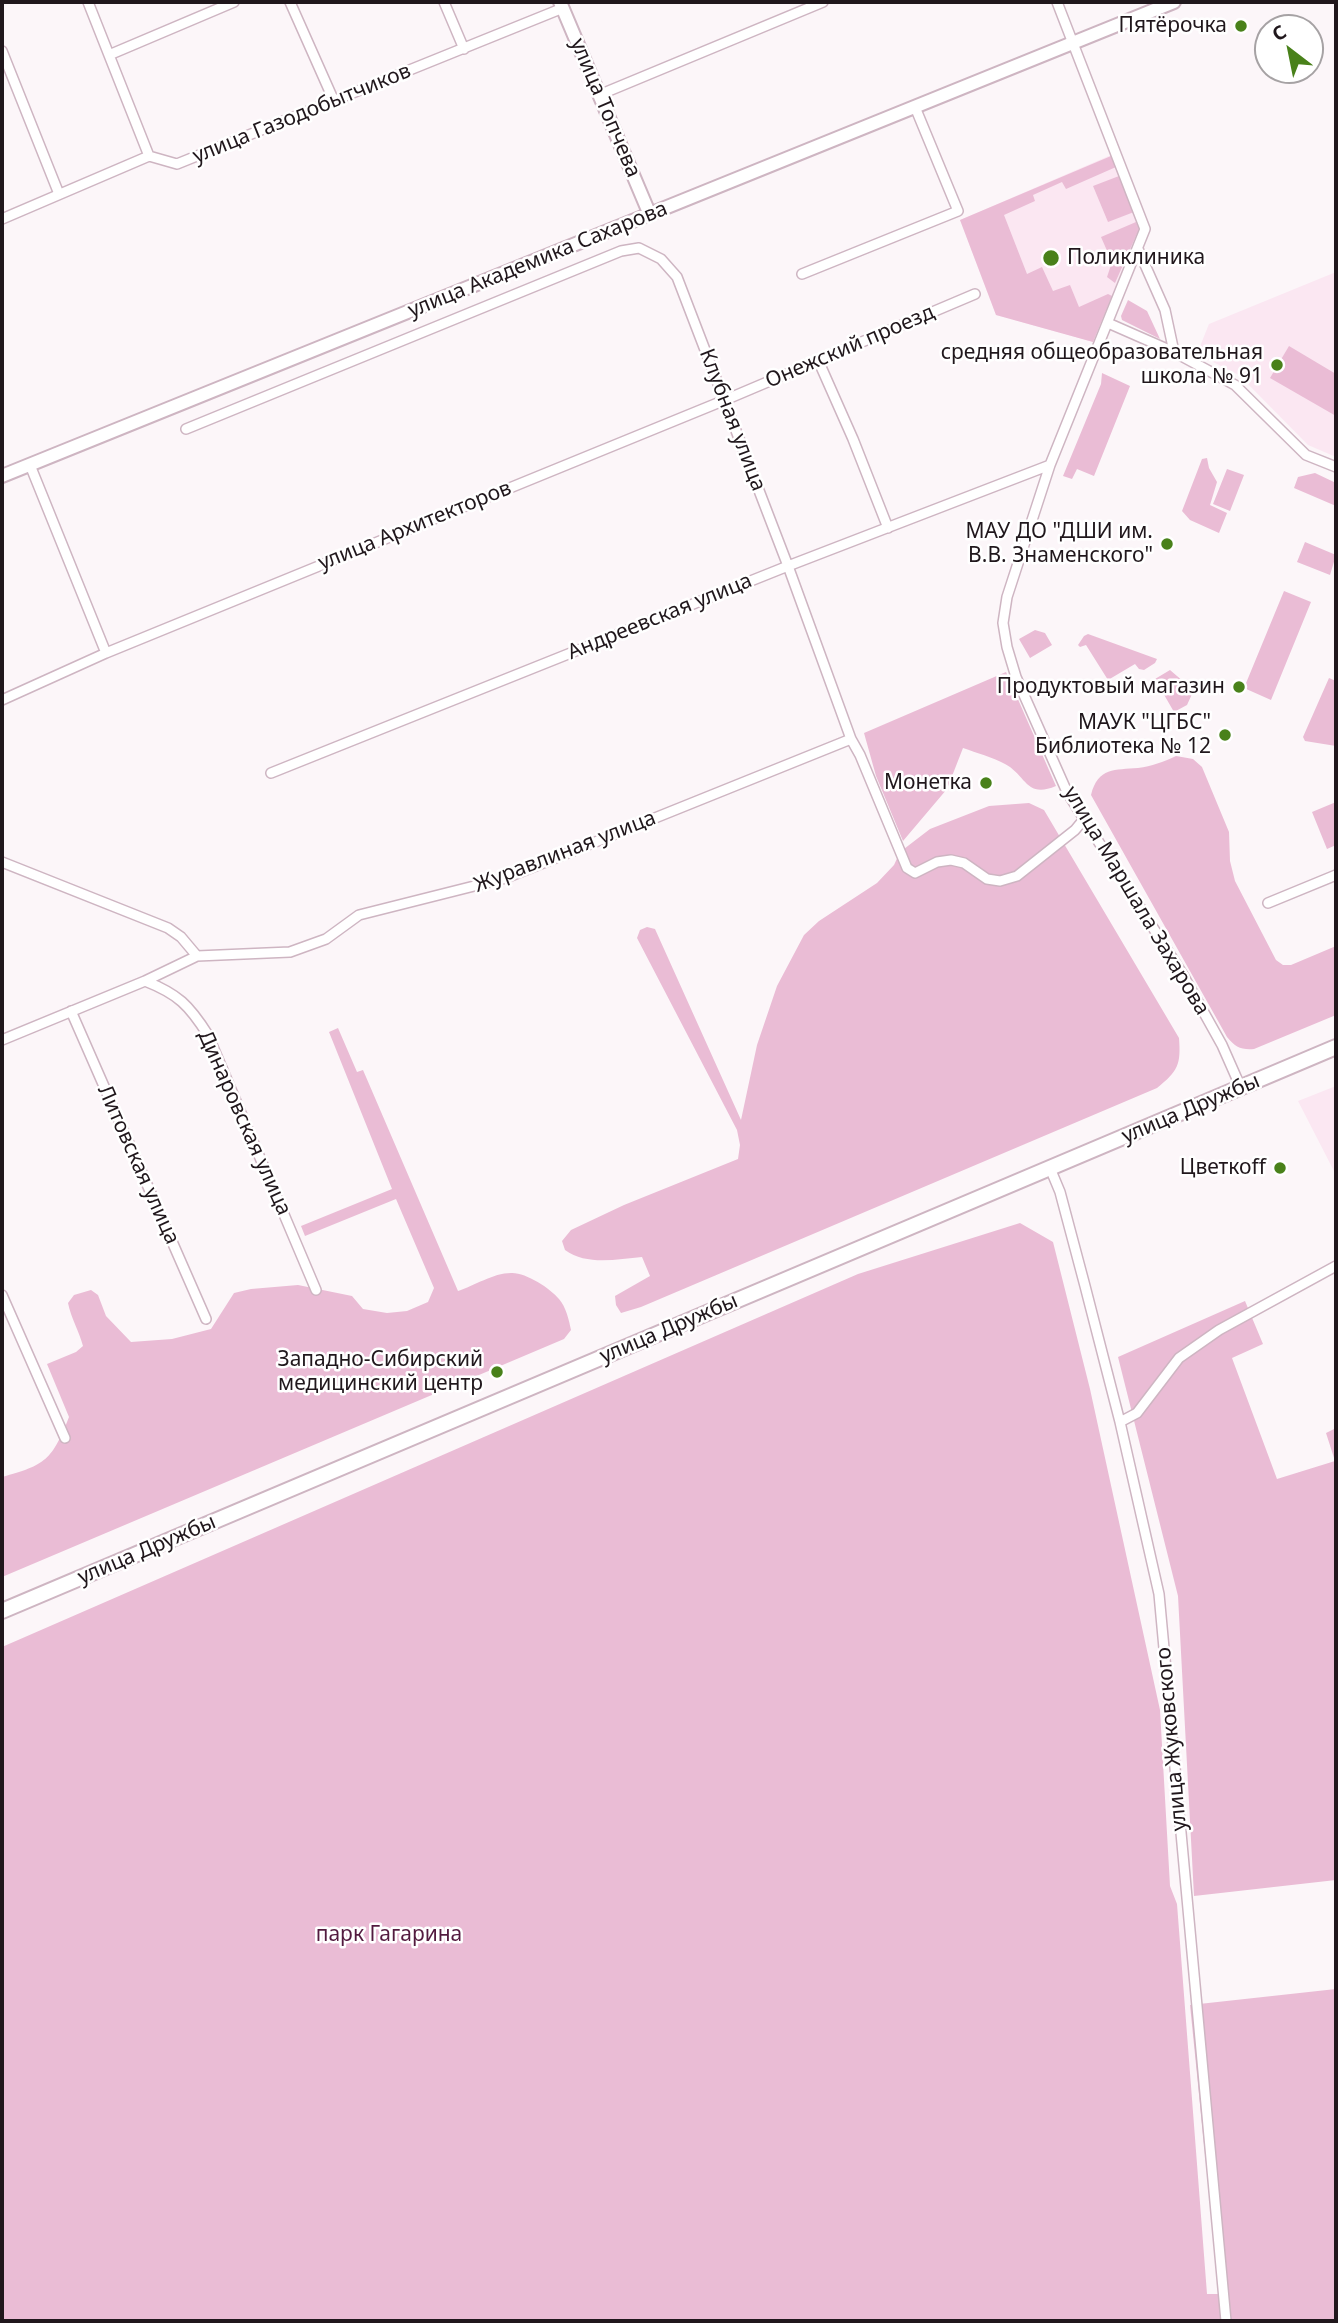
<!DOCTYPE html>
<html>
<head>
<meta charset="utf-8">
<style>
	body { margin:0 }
	#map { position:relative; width:1338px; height:2323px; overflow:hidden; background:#fcf6f9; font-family:"Noto Sans",sans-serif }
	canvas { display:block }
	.frame { position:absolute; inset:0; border:4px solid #20171c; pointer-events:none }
	.north { position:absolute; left:1254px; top:14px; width:70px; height:70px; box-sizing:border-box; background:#fff; border:2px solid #a6a2a4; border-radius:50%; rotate:328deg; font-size:19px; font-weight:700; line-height:28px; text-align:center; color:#20171c }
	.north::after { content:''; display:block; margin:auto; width:24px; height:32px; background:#49811a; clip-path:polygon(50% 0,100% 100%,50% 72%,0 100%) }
</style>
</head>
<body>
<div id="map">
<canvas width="1338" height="2323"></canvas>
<div class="frame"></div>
<div class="north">С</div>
</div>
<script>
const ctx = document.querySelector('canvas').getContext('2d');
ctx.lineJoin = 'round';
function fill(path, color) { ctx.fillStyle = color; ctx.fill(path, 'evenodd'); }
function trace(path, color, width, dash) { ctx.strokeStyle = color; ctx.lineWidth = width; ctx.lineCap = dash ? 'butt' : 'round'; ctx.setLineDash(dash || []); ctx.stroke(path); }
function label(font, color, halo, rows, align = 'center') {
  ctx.font = font + ' "Noto Sans",sans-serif'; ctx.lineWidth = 5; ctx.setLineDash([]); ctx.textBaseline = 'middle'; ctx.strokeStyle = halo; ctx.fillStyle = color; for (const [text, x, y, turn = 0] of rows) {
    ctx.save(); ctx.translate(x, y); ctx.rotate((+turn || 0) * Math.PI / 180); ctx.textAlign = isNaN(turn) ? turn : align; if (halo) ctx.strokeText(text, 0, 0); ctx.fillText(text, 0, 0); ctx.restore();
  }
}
const built = new Path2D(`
	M1111 155 1140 228 1093 342 996 315 960 220Z
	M1336 272V457L1308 445 1239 375 1197 354 1209 324Z
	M1336 1086V1175L1298 1101Z`);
const green = new Path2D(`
	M1111 156 1116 167 1066 189 1062 182 1033 195 1035 201 1004 215 1027 274 1042 267 1053 291 1070 285 1079 307 1108 294 1112 296 1093 342 996 315 960 220Z
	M1119 176 1134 212 1108 222 1093 186Z
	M1136 222 1139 229 1115 283 1107 277 1112 262 1101 237Z
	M1128 300 1147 311 1160 339 1122 320 1121 316Z
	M1289 346 1336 374V416L1270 378Z
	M1102 373 1130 386 1094 476 1077 469 1072 479 1063 476 1101 384Z
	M1207 458 1209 468 1217 482 1210 505 1227 513 1219 533 1190 520 1182 511 1202 459Z
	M1227 469 1244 475 1230 511 1213 504Z
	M1315 473 1336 483V506L1294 488 1298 477Z
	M1305 542 1336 555 1330 575 1297 562Z
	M1284 591 1311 602 1271 700 1244 688Z
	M1035 630 1045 633 1052 645 1030 658 1019 639Z
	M1088 634 1157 659 1155 663 1144 670 1139 669 1135 664 1108 680 1086 645 1080 647 1078 645 1084 636Z
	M1170 670 1184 682 1192 694 1187 705 1174 712 1155 679Z
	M1006 672 1056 786C1026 799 1026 775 1005 764 992 757 977 753 963 748L947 789 903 841 876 776 864 733Z
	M1329 678 1336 681V746L1305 741 1303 737Z
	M1176 756 1193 759 1202 767 1229 832 1230 861 1235 881 1276 960 1283 965H1291L1336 946V1015L1254 1049C1241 1050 1235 1047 1227 1037L1091 795C1098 767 1115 770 1138 768 1152 766 1163 762 1176 756Z
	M1336 802V845L1327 849 1312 812Z
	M1029 803 1044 810 1179 1038C1181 1065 1178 1071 1157 1088L641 1307 621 1313 616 1305 615 1296 650 1276 642 1257C617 1259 587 1266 565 1250L562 1241 571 1230 624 1205 738 1159 740 1145 737 1130 637 938 640 930 647 927 655 929 741 1120 757 1045 777 986 804 935 819 921 877 883 894 865 900 852 930 829 989 806Z
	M338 1028 357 1072 363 1070 458 1291C474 1286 493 1273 511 1273 525 1272 550 1288 559 1299 566 1307 569 1320 571 1330L564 1339 2 1577V1477C46 1465 52 1460 69 1417L47 1364 76 1352 83 1346C79 1331 71 1318 68 1303L74 1295 91 1290 98 1295 106 1316 131 1342 172 1339 211 1329 234 1293 251 1289 298 1285 352 1296 363 1309 387 1313 407 1311 428 1302 434 1288 396 1199 305 1236 301 1226 392 1189 329 1032Z
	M1020 1223 1053 1242 1090 1389 1160 1710 1170 1886 1177 1904 1207 2294H1219L1190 2005 1336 1989V2321H2V1647L858 1274Z
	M1245 1301 1263 1344 1232 1358 1277 1479 1335 1461 1326 1433 1336 1428V1880L1194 1896 1178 1596 1118 1357Z`);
const street = new Path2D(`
	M88 2 149 156
	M290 2 334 101
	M444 2 464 49
	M1057 2 1145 229 1050 465 1007 597 1003 623 1007 647 1016 677 1067 792 1183 975 1222 1045 1241 1088
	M2 51 59 194
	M109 55 234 2
	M599 95 823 2
	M2 219 149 156 177 164 563 8
	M1138 249 1165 310 1174 352 1235 385 1306 455 1336 467
	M802 274 958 211 915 107
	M1108 323 1174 352
	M818 360 853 439 888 528
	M186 429 621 251 639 248 661 259 677 277 788 566 851 739 860 755 907 868 915 873 937 862 951 860 964 863 987 879 1000 881 1017 876 1075 830 1084 819
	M30 465 106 653
	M2 700 106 653 725 400 975 294
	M271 773 788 566 1050 465
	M2 862 168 928 181 937 197 956
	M1268 903 1336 875
	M145 981C178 994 189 1005 208 1035L316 1290
	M71 1011 206 1319
	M2 1040 145 981 197 956 290 952 326 939 359 915 506 878 851 739
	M1050 1168 1060 1192 1085 1286 1120 1422 1159 1594 1226 2321
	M2 1295 65 1438
	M1120 1422 1137 1413 1179 1358 1219 1330 1336 1266`);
const secondary = new Path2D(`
	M560 2 650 215
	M2 476 1174 2`);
const primary = new Path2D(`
	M2 1611 1336 1047`);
const markers = [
	[1241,26,7,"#49811a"],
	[1051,258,9,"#49811a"],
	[1277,365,7,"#49811a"],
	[1167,544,7,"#49811a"],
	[1239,687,7,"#49811a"],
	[1225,735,7,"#49811a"],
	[986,783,7,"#49811a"],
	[1280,1168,7,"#49811a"],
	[497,1372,7,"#49811a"]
];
const poiNames = [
	["Пятёрочка",1227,26],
	["Поликлиника",1067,258,"left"],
	["средняя общеобразовательная",1263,353],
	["школа № 91",1263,377],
	["МАУ ДО \"ДШИ им.",1153,532],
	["В.В. Знаменского\"",1153,556],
	["Продуктовый магазин",1225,687],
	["МАУК \"ЦГБС\"",1211,723],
	["Библиотека № 12",1211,747],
	["Монетка",972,783],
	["Цветкоff",1266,1168],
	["Западно-Сибирский",483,1360],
	["медицинский центр",483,1384]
];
const streetNames = [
	["улица Топчева",605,108,67],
	["улица Газодобытчиков",302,114,-22],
	["улица Академика Сахарова",538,260,-22],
	["Онежский проезд",850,347,-23],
	["Клубная улица",732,420,69],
	["улица Архитекторов",415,526,-22],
	["Андреевская улица",660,617,-22],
	["Журавлиная улица",565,852,-21],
	["улица Маршала Захарова",1136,901,59],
	["улица Дружбы",1191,1109,-23],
	["Динаровская улица",244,1123,66],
	["Литовская улица",138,1165,66],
	["улица Дружбы",669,1329,-23],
	["улица Дружбы",147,1550,-23],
	["улица Жуковского",1172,1739,-95]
];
const parkNames = [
	["парк Гагарина",389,1935]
];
fill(built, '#fbe7f2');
fill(green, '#eabcd5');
trace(street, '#ceb5c2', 12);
trace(secondary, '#ceb5c2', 16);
trace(primary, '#ceb5c2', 18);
trace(street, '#fff', 9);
trace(secondary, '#fff', 12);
trace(primary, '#fff', 14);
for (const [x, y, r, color] of markers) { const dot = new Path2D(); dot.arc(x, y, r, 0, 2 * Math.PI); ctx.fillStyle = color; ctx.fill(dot); trace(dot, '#fff', 2.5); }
label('21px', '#20171c', '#fff', poiNames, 'right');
label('21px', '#20171c', '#fff', streetNames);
label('21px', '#531a3f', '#fff', parkNames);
</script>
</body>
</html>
